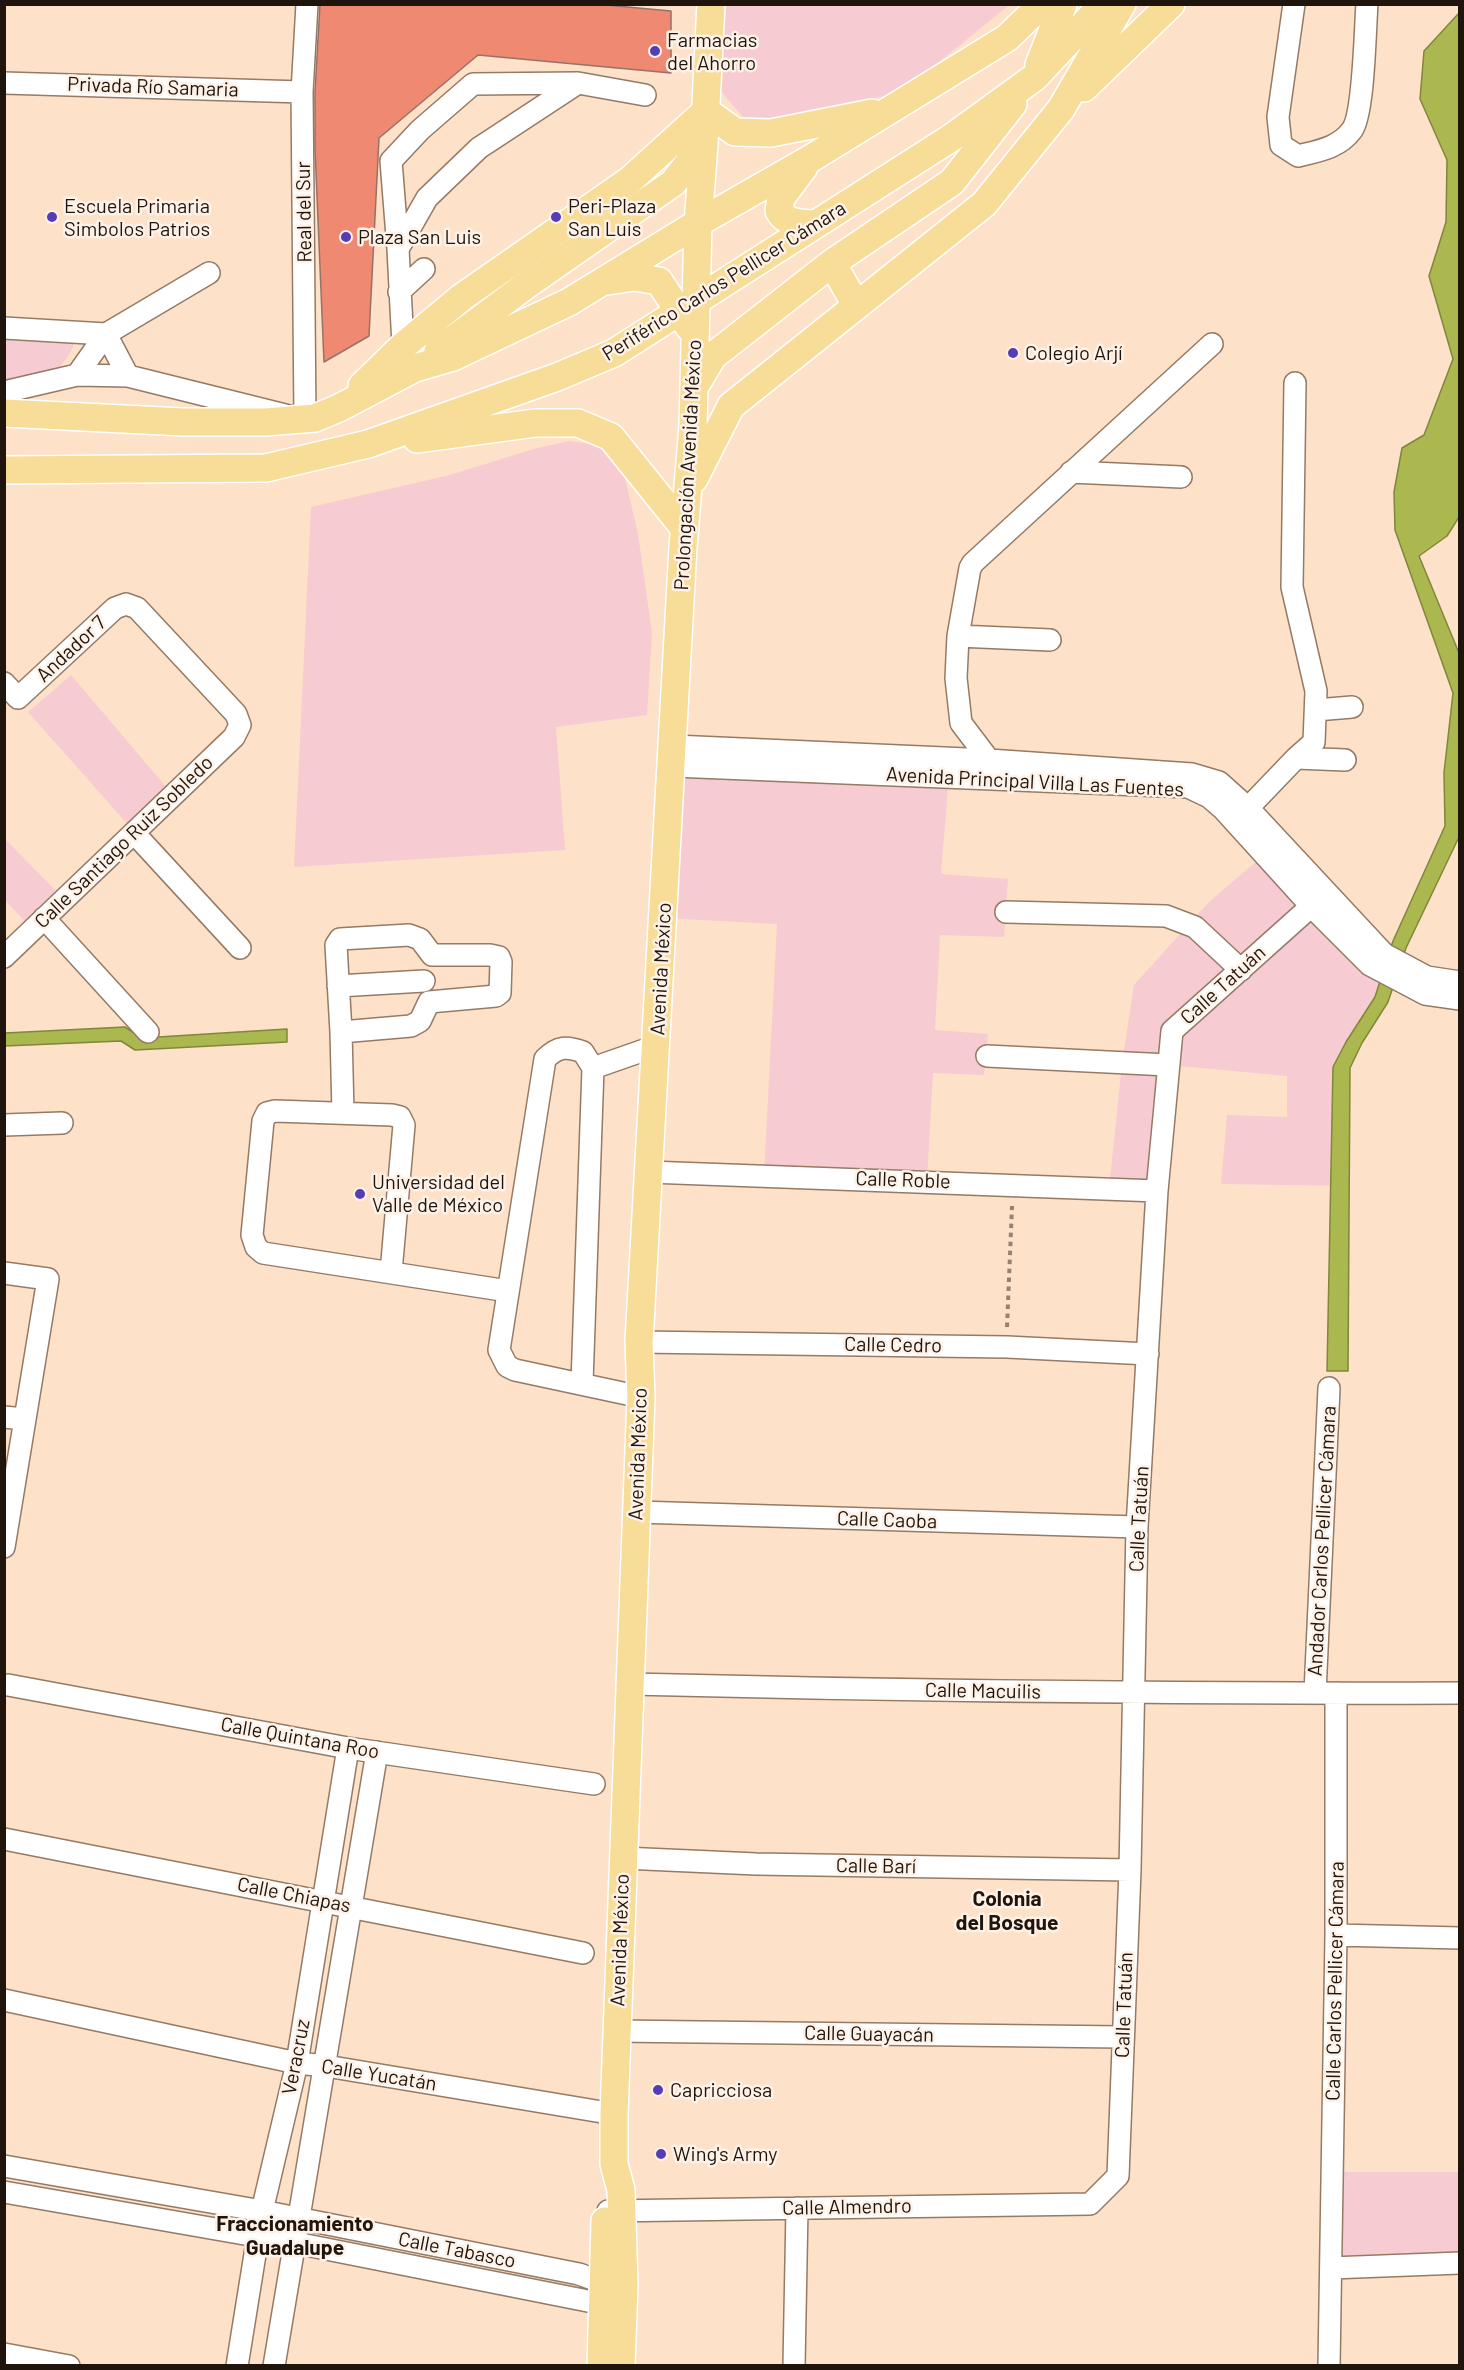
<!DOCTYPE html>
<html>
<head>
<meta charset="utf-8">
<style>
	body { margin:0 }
	#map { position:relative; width:1464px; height:2370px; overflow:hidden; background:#fee1c9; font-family:Barlow,sans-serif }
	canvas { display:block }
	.frame { position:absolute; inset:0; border:6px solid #1f150c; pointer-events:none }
</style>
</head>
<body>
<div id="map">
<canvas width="1464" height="2370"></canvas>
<div class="frame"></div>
</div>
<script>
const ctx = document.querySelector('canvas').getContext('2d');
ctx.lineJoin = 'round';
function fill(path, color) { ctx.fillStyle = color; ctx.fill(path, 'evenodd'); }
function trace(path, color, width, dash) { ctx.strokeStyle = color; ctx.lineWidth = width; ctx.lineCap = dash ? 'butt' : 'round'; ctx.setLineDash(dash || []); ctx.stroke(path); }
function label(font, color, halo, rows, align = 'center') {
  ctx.font = font + ' Barlow,sans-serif'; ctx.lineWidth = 5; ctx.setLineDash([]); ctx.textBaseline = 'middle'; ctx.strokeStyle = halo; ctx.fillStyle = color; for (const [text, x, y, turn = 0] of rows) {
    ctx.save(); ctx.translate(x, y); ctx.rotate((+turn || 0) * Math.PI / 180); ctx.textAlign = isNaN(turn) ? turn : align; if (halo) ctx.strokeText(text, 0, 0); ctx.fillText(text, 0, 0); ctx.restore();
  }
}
const green = new Path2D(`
	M726 5H1009L928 71 884 96 767 120 743 117 720 90Z
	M5 334 75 340C73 351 62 367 53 372 41 378 18 380 5 383Z
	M569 441 596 445 610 453 623 469 638 534 652 633 647 715 556 727 565 850 294 867 311 507 450 475 537 448Z
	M71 675 173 795 131 828 28 712Z
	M673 766 949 777 941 874 1008 879 1004 937 940 935 935 1030 988 1034 984 1075 933 1073 927 1181 764 1175 777 924 664 918Z
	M4 838 60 895 29 926 5 900Z
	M1265 854 1397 979 1388 1002 1362 1043 1350 1068V1186L1221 1184 1227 1115 1287 1117V1076L1168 1065 1157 1191 1109 1189 1122 1064 1134 985 1209 902Z
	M1333 2172H1459V2263L1331 2268Z`);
const water = new Path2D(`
	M1459 13V517L1447 536 1419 556 1459 653V837L1406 948 1388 1002 1362 1043 1350 1068 1348 1371H1327L1333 1067 1346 1042 1375 997 1393 941 1445 826 1444 773 1453 693 1395 530 1394 492 1402 448 1424 435 1453 359 1429 276 1446 222 1447 160 1420 99 1424 51Z
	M125 1027 142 1038 287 1029V1042L135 1050 121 1041 5 1046V1033Z`);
const building = new Path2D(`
	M320 4H595L671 11V73L478 55 379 138 369 336 324 362 315 149V92Z`);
const path = new Path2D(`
	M1007 1327 1012 1206`);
const minor = new Path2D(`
	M1294 4 1278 117 1281 145 1298 156C1318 151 1339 148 1352 130 1364 114 1365 29 1367 4
	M4 83 302 92
	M398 249 391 161 420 130 473 84 577 83
	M399 292 424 269
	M4 328 106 334
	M106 334 128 376
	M403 346 398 249 427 198 479 148 578 83 645 95
	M77 375 106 334 209 273
	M4 392 77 375 128 376 305 420 302 92 307 4
	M1071 472 1181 477
	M958 636 1050 640
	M4 683 18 698 115 608 126 604 137 608 236 714 240 725 234 737 4 957
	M1316 710 1352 707
	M674 746 989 760 1192 774 1219 782 1248 808 1384 954 1427 977 1460 982
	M1296 758 1345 760
	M989 760 961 723 956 678 958 636 970 568 973 563 1212 344
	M673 766 1188 787 1209 797 1223 809 1311 906 1370 965 1425 994 1460 999
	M1248 808 1296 758 1314 742 1316 691 1292 587 1295 383
	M134 833 240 948
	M1006 912 1166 916 1195 927 1241 970
	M44 918 148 1032
	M338 986 424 981
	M341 1032 411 1026 420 1021 429 1002 496 996 500 993 501 962 499 957 490 955H432L420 939 409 935 340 939 336 945 341 1032 343 1113
	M987 1056 1168 1065
	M593 1068 656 1046
	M4 1125 62 1123
	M649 1172 1157 1191
	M391 1272 404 1125 400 1117 392 1115 275 1111 267 1113 263 1121 252 1235 256 1247 263 1253 508 1291
	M4 1273 48 1279 4 1547
	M639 1342 1007 1347 1148 1354
	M582 1383 593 1068 583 1052C567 1046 558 1046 545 1059L499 1350 507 1366 515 1370 641 1397
	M4 1417 24 1419
	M637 1512 1137 1527
	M631 1684C907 1691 1183 1694 1460 1693
	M8 1685 348 1748 594 1784
	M1315 1693 1329 1388
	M4 1839 583 1953
	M623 1858 756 1864 1130 1870
	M1336 1935 1460 1938
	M4 2000 297 2063 326 2066 614 2114
	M616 2031 1122 2037
	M4 2166 262 2211 579 2274 604 2283 618 2285
	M4 2192 296 2243 603 2304H617
	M608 2211 1090 2204 1118 2176 1130 1870 1137 1527 1157 1191 1172 1031 1326 893
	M1331 2268 1460 2263
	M4 2354 69 2366
	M237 2366 262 2211 297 2063 348 1748
	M274 2366 377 1752
	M794 2366 797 2208
	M1329 2366 1336 1935V1693`);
const major = new Path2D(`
	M1039 65 1063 4
	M1084 88 1171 4
	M804 167 781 198 779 211C786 224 802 223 815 224
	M832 263 856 305
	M608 281 634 277 659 281 689 327
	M438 351 525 286 673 183 704 144
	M362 386 403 346 462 297 630 180 706 111 735 132 771 133 872 113
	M695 386 713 356 832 263 952 182 1013 104
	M4 413 183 422H266L315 418 339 408 415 368 453 357 569 302 698 223 810 159 1007 38 1042 4
	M417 439 535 423H578L611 437 685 529
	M4 470 266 468 368 444 557 377 614 353 951 138 1035 77 1103 4
	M694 479 731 406 984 204 1061 109 1122 4
	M601 2366 605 2221
	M621 2366 624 2285 621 2190 614 2164V2114L641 1397 639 1342 683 547 693 426 698 223 704 144 711 4`);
const markers = [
	[655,51,6,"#573db5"],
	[52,217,6,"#573db5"],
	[556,217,6,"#573db5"],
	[346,237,6,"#573db5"],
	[1013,353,6,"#573db5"],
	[360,1194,6,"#573db5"],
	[658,2090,6,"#573db5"],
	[661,2154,6,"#573db5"]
];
const poiNames = [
	["Farmacias",667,40],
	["del Ahorro",667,63],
	["Escuela Primaria",64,206],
	["Simbolos Patrios",64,229],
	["Peri-Plaza",568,206],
	["San Luis",568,229],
	["Plaza San Luis",358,237],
	["Colegio Arjí",1025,353],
	["Universidad del",372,1182],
	["Valle de México",372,1205],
	["Capricciosa",670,2090],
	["Wing's Army",673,2154]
];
const streetNames = [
	["Privada Río Samaria",153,87,2],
	["Real del Sur",304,212,-91],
	["Periférico Carlos Pellicer Cámara",724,281,-32],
	["Prolongación Avenida México",688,465,-87],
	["Andador 7",71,649,-43],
	["Avenida Principal Villa Las Fuentes",1035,782,3],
	["Calle Santiago Ruiz Sobledo",124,842,-44],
	["Avenida México",661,969,-87],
	["Calle Tatuán",1223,985,-42],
	["Calle Roble",903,1180,2],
	["Calle Cedro",893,1345,1],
	["Avenida México",638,1454,-88],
	["Calle Tatuán",1139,1519,-87],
	["Calle Caoba",887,1520,2],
	["Andador Carlos Pellicer Cámara",1322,1541,-87],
	["Calle Macuilis",983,1691,1],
	["Calle Quintana Roo",300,1738,10],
	["Calle Barí",876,1866,1],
	["Calle Chiapas",294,1895,11],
	["Avenida México",620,1940,-88],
	["Calle Carlos Pellicer Cámara",1335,1981,-89],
	["Calle Tatuán",1124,2005,-88],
	["Calle Guayacán",869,2034,1],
	["Veracruz",296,2057,-79],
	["Calle Yucatán",379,2075,9],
	["Calle Almendro",847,2207,-1],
	["Calle Tabasco",457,2250,11]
];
const neighbourhoodNames = [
	["Colonia",1007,1899],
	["del Bosque",1007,1923],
	["Fraccionamiento",295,2224],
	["Guadalupe",295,2248]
];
fill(green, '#f6cbd1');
fill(water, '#abb74f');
trace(water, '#81863b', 1.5);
fill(building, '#ef8971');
trace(building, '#95726a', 1.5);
trace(minor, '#957a65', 24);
trace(major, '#fff', 30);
trace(path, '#968271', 4, [4.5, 4.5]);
trace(minor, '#fff', 21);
trace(major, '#f7dd98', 27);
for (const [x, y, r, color] of markers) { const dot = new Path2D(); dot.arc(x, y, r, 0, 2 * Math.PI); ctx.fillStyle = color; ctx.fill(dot); trace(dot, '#fef2e8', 2); }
label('20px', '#1f150c', '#fef2e8', poiNames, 'left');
label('20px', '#1f150c', '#fef2e8', streetNames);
label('bold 21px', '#1f150c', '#fef2e8', neighbourhoodNames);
</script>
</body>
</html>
